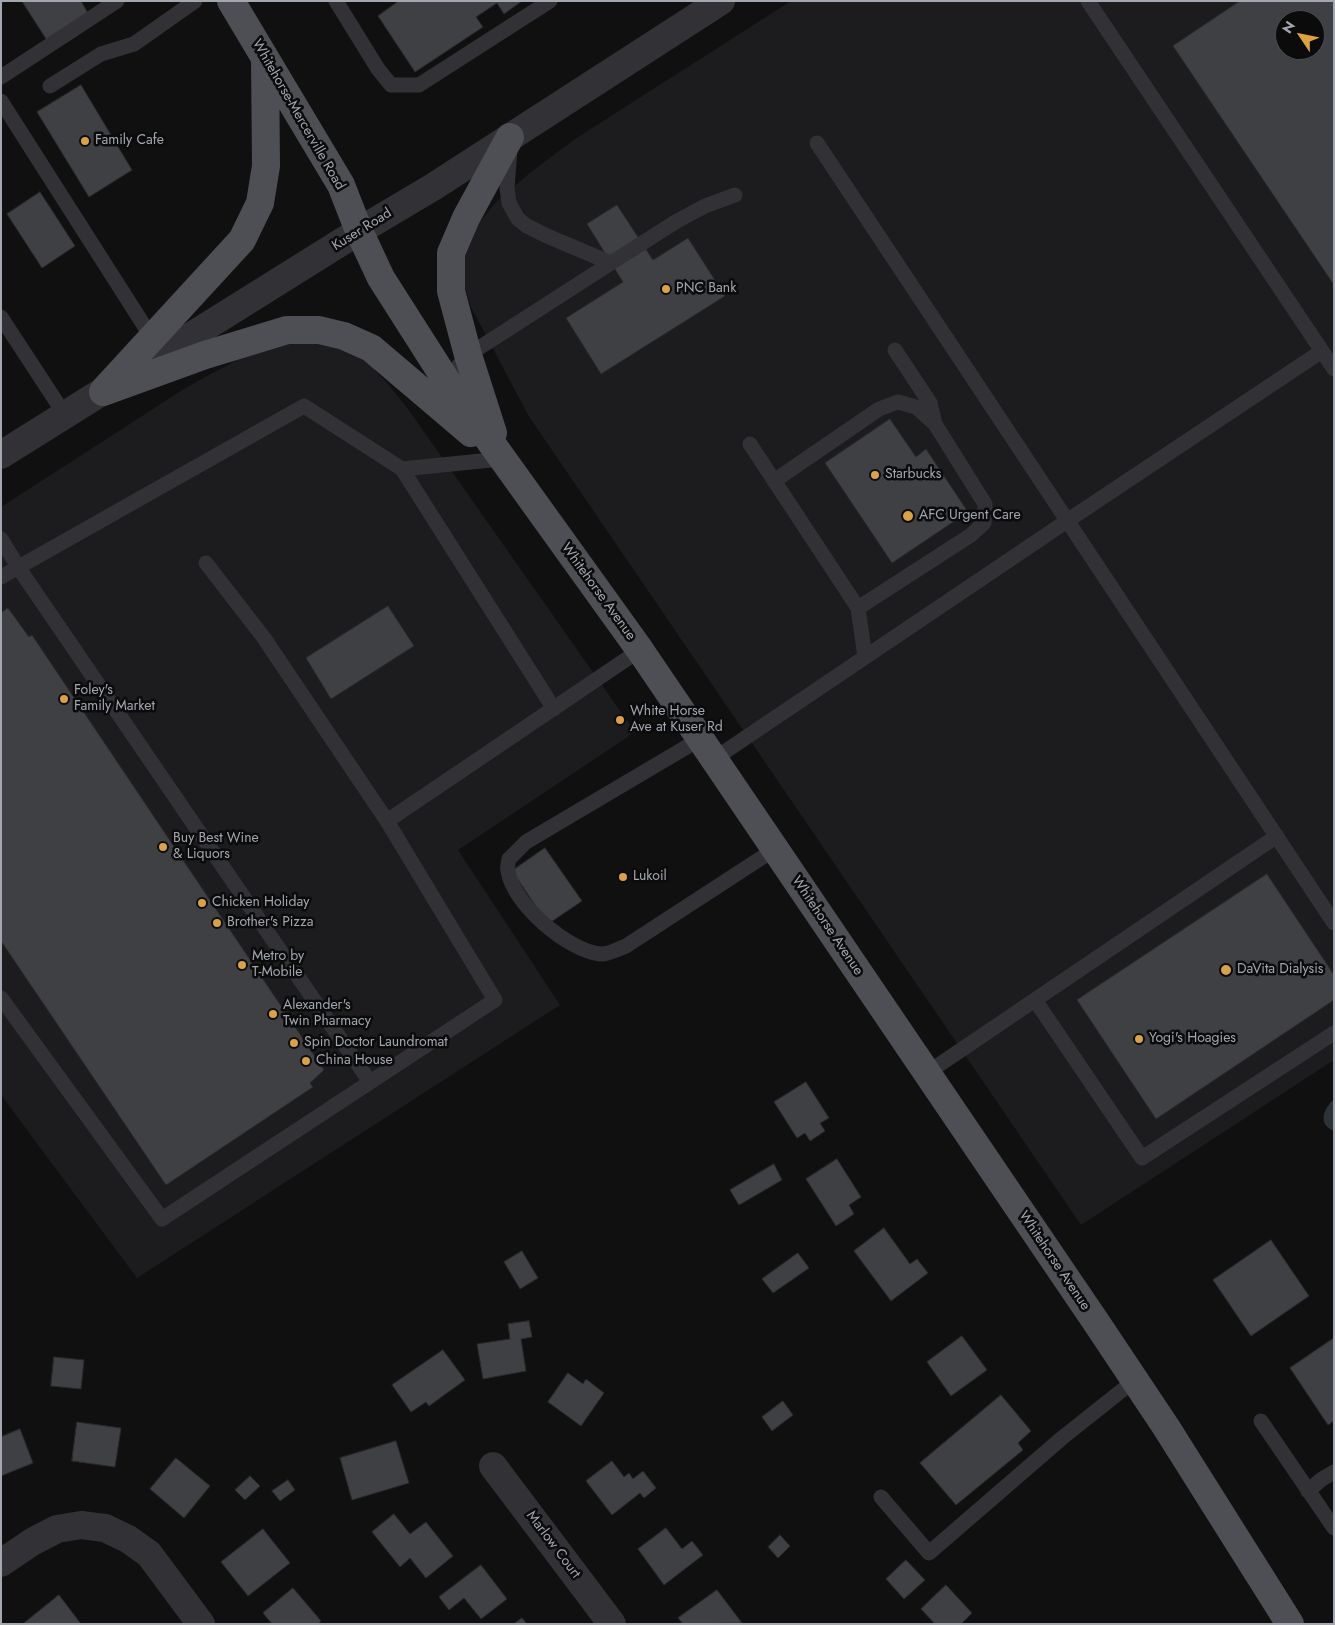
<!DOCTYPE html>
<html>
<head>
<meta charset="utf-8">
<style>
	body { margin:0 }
	#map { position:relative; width:1335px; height:1625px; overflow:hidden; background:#101011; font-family:Jost,sans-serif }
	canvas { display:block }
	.frame { position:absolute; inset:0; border:2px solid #a3a7b0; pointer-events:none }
	.north { position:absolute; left:1275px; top:10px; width:50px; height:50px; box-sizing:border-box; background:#0b0b0c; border:1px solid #48494e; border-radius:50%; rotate:304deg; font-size:14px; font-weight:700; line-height:20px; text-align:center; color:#a3a7b0 }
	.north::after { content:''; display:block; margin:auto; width:18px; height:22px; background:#dba23f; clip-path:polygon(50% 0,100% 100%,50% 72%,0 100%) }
</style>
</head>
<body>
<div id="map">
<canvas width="1335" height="1625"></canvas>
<div class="frame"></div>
<div class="north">N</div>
</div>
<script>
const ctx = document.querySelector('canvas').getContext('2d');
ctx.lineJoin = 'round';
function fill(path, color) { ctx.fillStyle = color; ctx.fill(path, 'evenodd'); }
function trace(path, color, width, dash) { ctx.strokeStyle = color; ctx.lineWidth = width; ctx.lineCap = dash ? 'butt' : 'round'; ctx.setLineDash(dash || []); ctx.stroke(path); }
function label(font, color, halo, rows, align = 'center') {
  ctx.font = font + ' Jost,sans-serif'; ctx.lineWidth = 5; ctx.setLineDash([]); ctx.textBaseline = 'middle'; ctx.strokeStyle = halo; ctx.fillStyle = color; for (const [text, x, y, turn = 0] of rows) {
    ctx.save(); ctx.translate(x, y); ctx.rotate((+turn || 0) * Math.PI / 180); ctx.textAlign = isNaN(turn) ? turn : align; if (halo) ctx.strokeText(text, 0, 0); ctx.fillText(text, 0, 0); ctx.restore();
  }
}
const built = new Path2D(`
	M791 1H1334V1060L1081 1225 528 415 471 307 461 274 465 247 479 223 496 202 531 172 575 139ZM1285 20H1315V50H1285Z
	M296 336 361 355 386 382 408 409 635 732 458 850 560 1005 137 1278 1 1095V507L187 387 233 362 263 348Z`);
const water = new Path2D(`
	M1332 1101H1334V1131C1318 1125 1323 1110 1332 1101Z`);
const building = new Path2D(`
	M22 1H81L90 17 49 43Z
	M399 1H522L504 14 497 3 476 17 483 27 415 72 378 16Z
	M1240 1H1334V285L1173 46ZM1285 20H1315V50H1285Z
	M81 85 132 170 89 197 37 112Z
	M40 192 75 246 42 268 7 214Z
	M617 205 653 260 688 238 725 296 601 374 566 318 623 282 587 224Z
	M890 419 916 457 926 449 968 512 892 563 825 463Z
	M388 606 414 646 331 699 306 658Z
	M8 608 29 637 32 635 324 1070 310 1083 313 1087 166 1185 1 941V613Z
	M545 848 582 901 548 924 512 871Z
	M1267 874 1334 975V1000L1156 1119 1077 1000Z
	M806 1082 829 1118 820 1123 825 1131 810 1141 805 1133 797 1138 774 1102Z
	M837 1159 861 1197 849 1205 854 1214 836 1226 806 1179Z
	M774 1164 782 1180 739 1205 730 1190Z
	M884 1228 910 1264 917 1259 928 1273 891 1301 854 1251Z
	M1271 1240 1309 1296 1251 1336 1213 1280Z
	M522 1251 538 1278 520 1289 504 1262Z
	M798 1253 809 1268 773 1293 762 1279Z
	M529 1321 532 1337 521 1339 526 1371 483 1379 477 1344 510 1339 508 1324Z
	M962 1336 987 1370 951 1396 927 1362Z
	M1334 1338V1421L1328 1425 1290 1368Z
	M443 1350 465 1380 429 1406 426 1402 411 1412 392 1385Z
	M54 1357 84 1360 81 1389 51 1386Z
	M568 1373 583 1384 586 1379 604 1393 581 1426 548 1402Z
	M1001 1395 1031 1431 1018 1443 1023 1450 956 1505 920 1463Z
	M783 1401 793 1415 772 1431 762 1417Z
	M77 1422 121 1428 115 1467 72 1461Z
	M20 1429 33 1463 1 1476V1437Z
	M396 1441 409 1483 352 1500 340 1458Z
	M176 1458 210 1486 184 1518 150 1489Z
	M612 1461 624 1477 629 1473 633 1479 643 1471 656 1488 644 1498 640 1493 612 1515 586 1481Z
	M250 1476 260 1486 245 1500 235 1490Z
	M288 1480 295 1490 280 1501 272 1491Z
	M394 1514 410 1534 426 1522 453 1556 426 1578 410 1558 400 1567 372 1532Z
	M666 1528 682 1549 692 1541 703 1555 664 1585 638 1549Z
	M263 1529 290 1563 248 1596 221 1562Z
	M780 1535 790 1546 778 1558 768 1547Z
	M906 1560 925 1580 904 1599 886 1579Z
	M481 1565 507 1599 481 1619 464 1598 449 1610 439 1597Z
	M946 1585 972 1613 961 1624H935L921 1609Z
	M293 1588 321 1621 318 1624H272L263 1613Z
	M717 1590 742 1623 683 1624 678 1618Z
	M59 1595 81 1624H23Z
	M522 1618 527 1624H514Z`);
const service = new Path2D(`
	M336 1 378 69 391 85H419L550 1
	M1088 1 1334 369
	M1 77 117 1
	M50 86 101 54 134 44 195 1
	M1 101 152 338
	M817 143 1334 923
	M510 149 507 188 509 203 518 219 527 226 547 236 611 263
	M1 317 65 415
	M895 350 930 403 935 424
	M446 380 468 355 611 263 677 221 705 206 735 195
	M750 444 858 608 865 657
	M402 469 501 459
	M774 481 879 409 898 402 916 407 935 424 985 504 984 523 971 535 858 608
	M1 539 18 567 370 1082
	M206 563 264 638 387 821
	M1 577 304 406 402 469 554 709
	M700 739 526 842 509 859C508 863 507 868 508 871 513 904 567 950 600 954 607 955 618 949 626 946L775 849
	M714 759 1067 521 1322 351
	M1 998 162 1219 495 1000 387 821 640 650
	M1035 1000 1142 1158 1334 1033
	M927 1073 1277 836
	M1261 1421 1334 1528
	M1308 1491 1322 1479 1334 1472
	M881 1497 929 1553 1062 1438 1135 1380`);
const minor = new Path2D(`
	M493 1466 612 1624
	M1 1563 32 1542 57 1529 81 1525 105 1528 128 1539 149 1554 201 1624`);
const tertiary = new Path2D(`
	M1 455 359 231 433 187 721 1`);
const primary = new Path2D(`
	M231 1 341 185 359 231 381 278 446 380 640 650 714 759 1098 1325 1166 1427 1290 1624
	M105 389 242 240 260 203 266 166 265 59
	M103 392 205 355 287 330H319L344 336 371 348 471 433
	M493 433 468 355 451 291V253L466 218 510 137`);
const markers = [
	[85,141,5,"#dba23f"],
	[666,289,5,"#dba23f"],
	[875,475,5,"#dba23f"],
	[908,516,6,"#dba23f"],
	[64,699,5,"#dba23f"],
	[620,720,5,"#dba23f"],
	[163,847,5,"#dba23f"],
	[623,877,5,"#dba23f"],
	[202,903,5,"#dba23f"],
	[217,923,5,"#dba23f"],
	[242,965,5,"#dba23f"],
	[1226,970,6,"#dba23f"],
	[273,1014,5,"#dba23f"],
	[1139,1039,5,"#dba23f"],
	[294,1043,5,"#dba23f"],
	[306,1061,5,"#dba23f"]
];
const streetNames = [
	["Whitehorse-Mercerville Road",298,115,60],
	["Kuser Road",362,230,-32],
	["Whitehorse Avenue",598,592,54],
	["Whitehorse Avenue",827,926,56],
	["Whitehorse Avenue",1054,1261,56],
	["Marlow Court",553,1545,53]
];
const poiNames = [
	["Family Cafe",95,141],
	["PNC Bank",676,289],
	["Starbucks",885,475],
	["AFC Urgent Care",919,516],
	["Foley's",74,691],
	["Family Market",74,707],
	["White Horse",630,712],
	["Ave at Kuser Rd",630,728],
	["Buy Best Wine",173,839],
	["& Liquors",173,855],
	["Lukoil",633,877],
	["Chicken Holiday",212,903],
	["Brother's Pizza",227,923],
	["Metro by",252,957],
	["T-Mobile",252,973],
	["DaVita Dialysis",1237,970],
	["Alexander's",283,1006],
	["Twin Pharmacy",283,1022],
	["Yogi's Hoagies",1149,1039],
	["Spin Doctor Laundromat",304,1043],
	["China House",316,1061]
];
fill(built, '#1c1c1e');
fill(water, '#2b3238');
fill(building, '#3f4044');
trace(building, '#2a2a2d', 1);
trace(service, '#323236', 15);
trace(minor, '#323236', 28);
trace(tertiary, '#323236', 28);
trace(primary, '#4e4f54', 28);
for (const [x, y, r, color] of markers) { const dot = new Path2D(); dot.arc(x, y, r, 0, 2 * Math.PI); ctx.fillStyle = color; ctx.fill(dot); trace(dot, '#0b0b0c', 2); }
label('14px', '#a3a7b0', '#0b0b0c', streetNames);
label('14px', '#a3a7b0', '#0b0b0c', poiNames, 'left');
</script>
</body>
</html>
